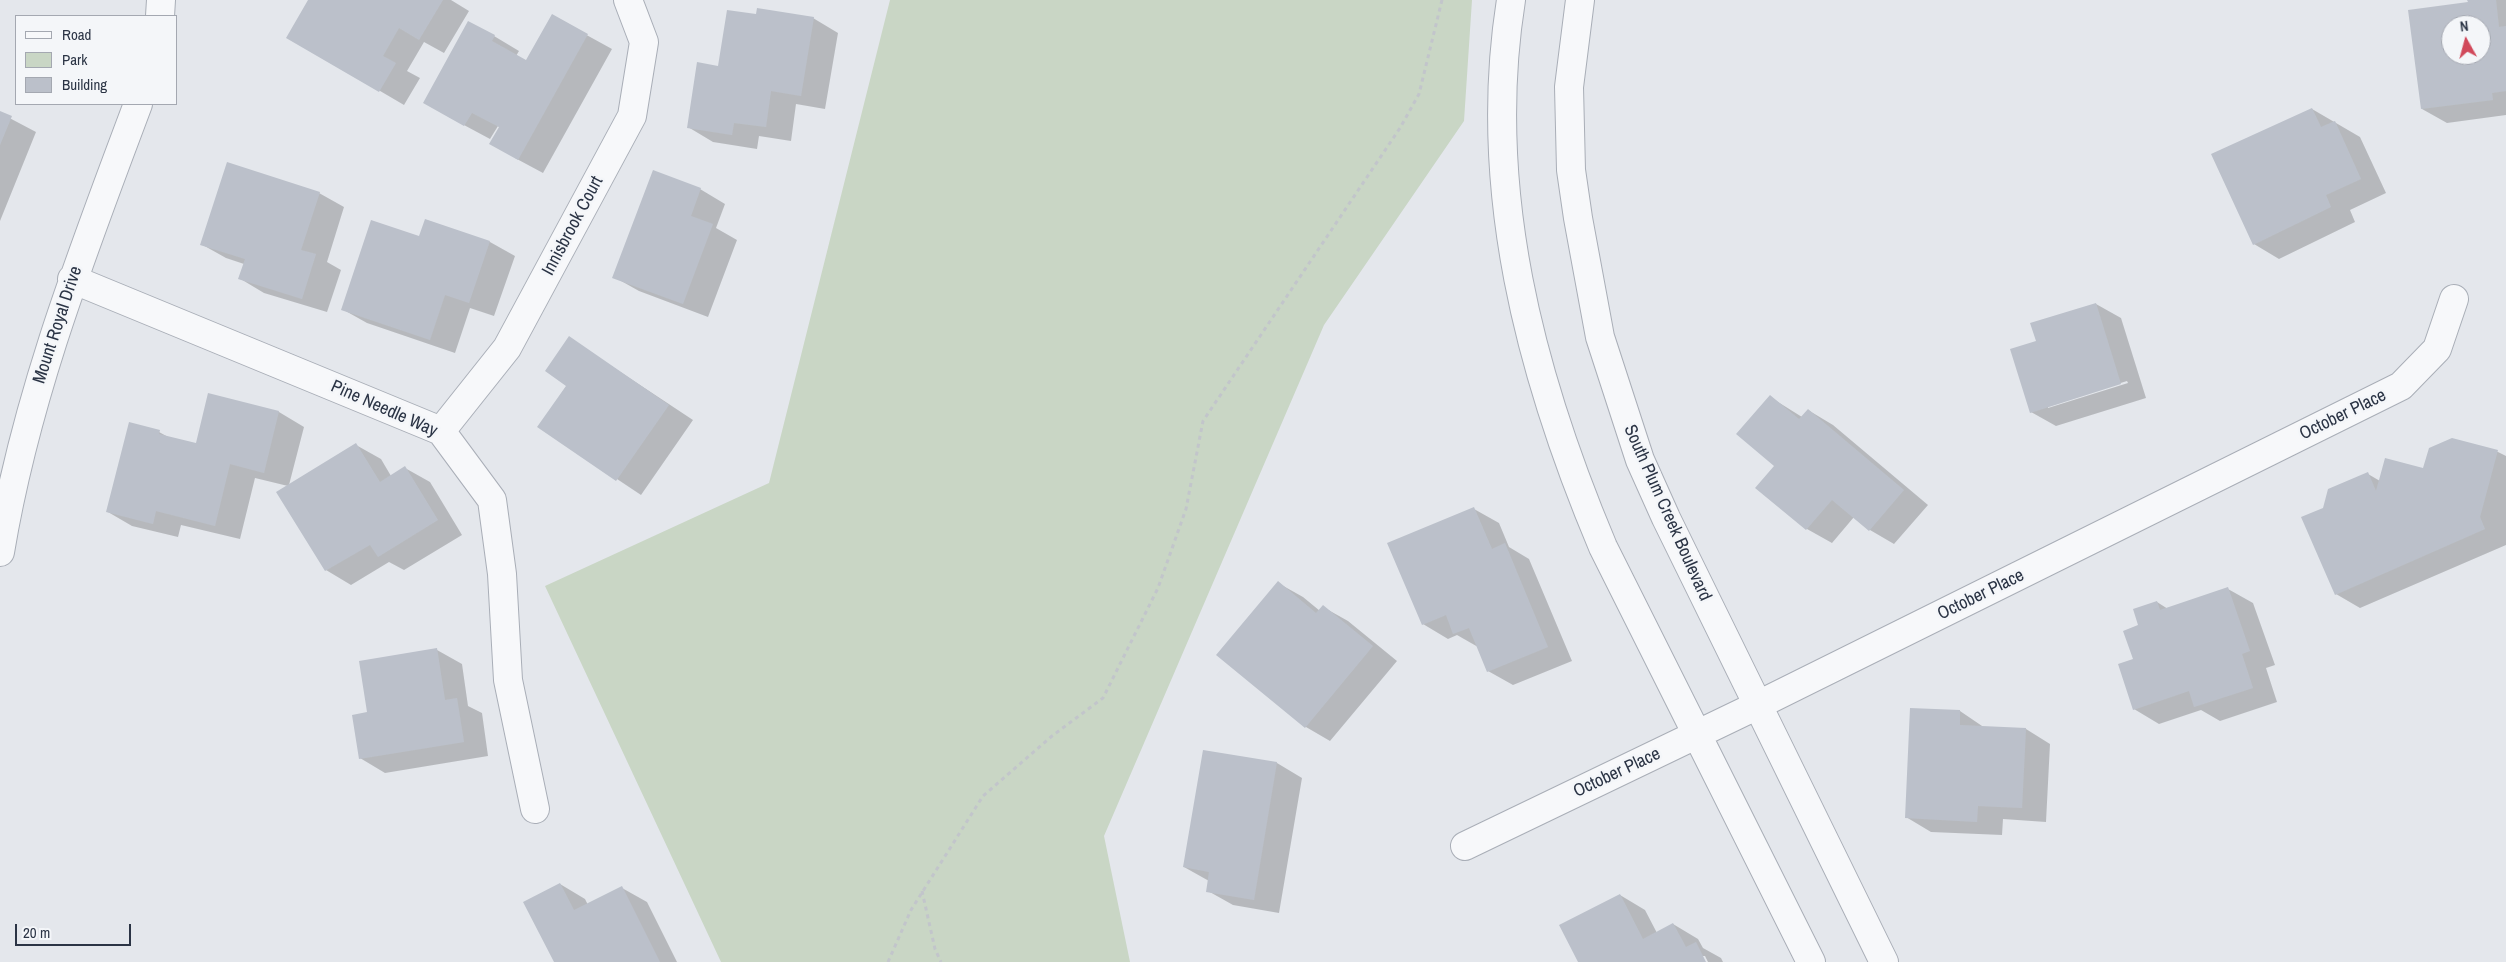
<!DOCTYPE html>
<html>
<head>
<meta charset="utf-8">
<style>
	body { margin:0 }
	#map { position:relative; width:2506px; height:962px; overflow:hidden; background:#e4e7ec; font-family:"Archivo Narrow",sans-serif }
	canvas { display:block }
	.legend { position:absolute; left:15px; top:15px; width:162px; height:90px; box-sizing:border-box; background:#f4f6f9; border:1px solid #a4a8b1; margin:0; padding:6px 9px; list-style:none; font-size:15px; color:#2b3445 }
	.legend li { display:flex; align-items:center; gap:10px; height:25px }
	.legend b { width:25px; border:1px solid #a4a8b1 }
	.north { position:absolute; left:2441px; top:15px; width:50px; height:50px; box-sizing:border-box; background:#f4f6f9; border:1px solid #a4a8b1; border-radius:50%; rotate:353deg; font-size:14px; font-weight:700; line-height:20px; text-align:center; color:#2b3445 }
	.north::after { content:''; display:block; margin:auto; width:18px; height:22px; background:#d1495b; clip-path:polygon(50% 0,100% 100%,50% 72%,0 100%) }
	.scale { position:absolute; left:15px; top:924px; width:116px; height:22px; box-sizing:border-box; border:2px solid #2b3445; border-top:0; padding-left:6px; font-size:15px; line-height:18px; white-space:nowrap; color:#2b3445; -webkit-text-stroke:4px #f4f6f9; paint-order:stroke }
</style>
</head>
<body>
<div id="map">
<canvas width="2506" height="962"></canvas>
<ul class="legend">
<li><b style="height:6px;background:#f7f8fa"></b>Road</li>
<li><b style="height:14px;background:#c9d6c5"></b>Park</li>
<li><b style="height:14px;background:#bbc0ca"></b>Building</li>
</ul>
<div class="north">N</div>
<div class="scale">20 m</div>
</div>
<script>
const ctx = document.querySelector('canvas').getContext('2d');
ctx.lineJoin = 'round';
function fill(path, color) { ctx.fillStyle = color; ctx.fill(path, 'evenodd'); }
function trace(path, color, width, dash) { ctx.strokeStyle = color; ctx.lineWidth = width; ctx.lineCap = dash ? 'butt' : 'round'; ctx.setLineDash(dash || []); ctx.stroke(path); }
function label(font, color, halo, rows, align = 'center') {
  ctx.font = font + ' "Archivo Narrow",sans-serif'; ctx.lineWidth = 5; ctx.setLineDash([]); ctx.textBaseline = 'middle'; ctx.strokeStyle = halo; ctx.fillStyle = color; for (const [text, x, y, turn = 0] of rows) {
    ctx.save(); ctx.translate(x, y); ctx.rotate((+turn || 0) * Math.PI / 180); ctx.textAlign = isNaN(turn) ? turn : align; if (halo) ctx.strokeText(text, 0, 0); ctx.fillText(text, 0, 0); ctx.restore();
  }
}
const green = new Path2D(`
	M890 0H1472L1464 121 1324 325 1104 836 1130 962H721L545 586 769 483Z`);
const shadow = new Path2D(`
	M309 0H451L469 11 444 53 424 42 407 71 420 78 404 105 288 37Z
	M2469 0H2506V115L2447 123 2422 109 2409 12 2469 4ZM2451 25H2481V55H2451Z
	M552 16 612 49 543 173 515 158 500 127 498 126 490 139 449 117 494 36 519 51 516 56 527 62Z
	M757 16 813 18 838 33 825 109 796 104 791 141 759 136 757 149 713 142 688 127 719 67Z
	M2312 109 2360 137 2386 193 2350 210 2355 222 2279 259 2254 244Z
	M0 113 36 132 0 221Z
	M700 189 725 204 716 228 737 240 708 317 639 291 614 277Z
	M319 193 344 207 327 262 341 270 327 312 264 293 239 278 244 264 226 258 201 244Z
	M426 220 490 242 515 256 494 316 470 308 455 353 367 323 342 309 420 238Z
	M2096 304 2121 318 2146 398 2056 426 2031 412ZM2127 381 2128 383 2048 408V406Z
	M569 338 693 420 641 495 539 427 567 385Z
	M209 395 279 412 304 427 289 485 356 445 381 459 391 476 405 468 430 482 462 535 404 570 389 562 351 585 326 570 278 492 288 486 255 478 240 539 181 525 178 537 132 526 108 512 159 432 170 438 197 444Z
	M1770 397 1802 417 1808 410 1833 425 1928 505 1894 544 1870 530 1854 517 1832 543 1807 529 1757 488 1776 466Z
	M2452 439 2498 452 2506 456V545L2360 608 2336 594 2324 509 2368 474 2380 481 2424 470Z
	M1474 509 1499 523 1509 547 1529 559 1572 661 1513 685 1488 671 1478 647 1457 635 1448 639 1423 624Z
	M1278 583 1303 597 1320 611 1323 607 1348 621 1397 661 1330 741 1306 727Z
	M2228 589 2253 603 2275 665 2266 668 2277 702 2220 721 2201 710 2159 724 2134 709V660L2140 626 2157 602 2168 609Z
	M437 650 462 664 468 706 482 713 488 756 385 773 360 758 369 713Z
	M1960 711 1985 728 2026 729 2050 744 2046 822 2003 819 2002 835 1931 832 1906 817Z
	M1204 751 1277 763 1302 778 1279 913 1233 905 1208 891 1209 881 1184 867Z
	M560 884 585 899 588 905 622 888 647 902 677 962H555Z
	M1620 895 1645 910 1657 933 1673 924 1698 939 1703 948 1721 958 1723 962H1708L1705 956H1702L1705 962H1579Z`);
const building = new Path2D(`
	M308 0H443L419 40 399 28 383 56 396 63 379 92 286 38Z
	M2467 0H2496L2499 27 2506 26V91L2492 93 2493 100 2421 109 2408 10 2468 2ZM2451 25H2481V55H2451Z
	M757 8 814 17 801 96 771 91 766 127 734 123 732 135 687 128 697 62 718 66 727 10 756 14Z
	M552 14 588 34 518 160 489 144 499 127 472 113 464 126 423 103 468 21 495 35 492 41 526 60Z
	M2312 108 2321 127 2335 121 2361 179 2326 195 2331 207 2253 245 2211 154Z
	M0 111 12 116 0 145Z
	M227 162 320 192 301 250 316 254 302 299 238 279 245 259 200 245Z
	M653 170 701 188 691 216 713 224 683 304 612 278Z
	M425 219 490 241 469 303 445 295 430 340 341 310 371 220 419 236Z
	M2096 303 2121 384 2030 413 2010 349 2036 341 2030 323Z
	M569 336 669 405 616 481 537 427 566 386 545 371Z
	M208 393 279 411 264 473 230 464 215 526 156 511 153 524 106 512 129 422 160 430 159 434 196 443Z
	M1770 395 1799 419 1808 409 1904 490 1869 531 1832 500 1806 530 1755 488 1774 466 1736 434Z
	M2452 438 2498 450 2480 517 2485 529 2335 595 2301 517 2323 508 2328 489 2368 472 2376 491 2385 458 2423 468 2429 448Z
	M356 443 380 482 405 466 438 520 378 557 370 545 325 571 276 492Z
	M1474 507 1492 549 1505 543 1548 647 1487 672 1469 628 1453 634 1446 615 1422 625 1387 543Z
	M1278 581 1316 613 1323 605 1373 646 1305 728 1216 655Z
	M2228 587 2250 651 2242 654 2253 688 2194 707 2189 691 2133 710 2118 664 2133 659 2123 631 2138 625 2133 609 2157 601 2160 610Z
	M437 648 445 700 457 698 464 742 359 759 352 715 367 712 359 661Z
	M1910 708 1960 710V725L2026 728 2022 808 1978 806 1977 822 1905 818Z
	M1203 750 1277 762 1254 900 1206 892 1209 872 1183 867Z
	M560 883 574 910 622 886 660 962H554L523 902Z
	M1620 894 1643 939 1673 923 1686 947 1696 942 1706 962H1578L1559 925Z`);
const path = new Path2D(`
	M922 891 935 949 941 962
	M888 962 911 910 983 796 1052 736 1103 698 1158 588 1186 509 1203 421 1400 128 1419 94 1442 0`);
const minor = new Path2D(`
	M1511 0C1481 188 1530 374 1603 547L1811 962
	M1580 0 1569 87 1571 170 1578 218 1600 337 1640 460 1666 518 1884 962
	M160 16 161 0
	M72 279 441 431 492 500 502 574 508 680 535 809
	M441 431 507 348 632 116 644 42 628 0
	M0 552C26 396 83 251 138 104
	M1465 846 1756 706 2401 386 2437 349 2454 299`);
const streetNames = [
	["Innisbrook Court",573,226,-62],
	["Mount Royal Drive",58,325,-72],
	["Pine Needle Way",384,409,24],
	["October Place",2343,415,-26],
	["South Plum Creek Boulevard",1667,513,66],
	["October Place",1981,595,-26],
	["October Place",1617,773,-25]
];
fill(green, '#c9d6c5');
fill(shadow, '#0003');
fill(building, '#bbc0ca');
trace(minor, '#a9aeb7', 30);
trace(path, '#c2c5cb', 3, [4, 4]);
trace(minor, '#f7f8fa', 28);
label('18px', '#2b3445', '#f4f6f9', streetNames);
</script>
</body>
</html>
